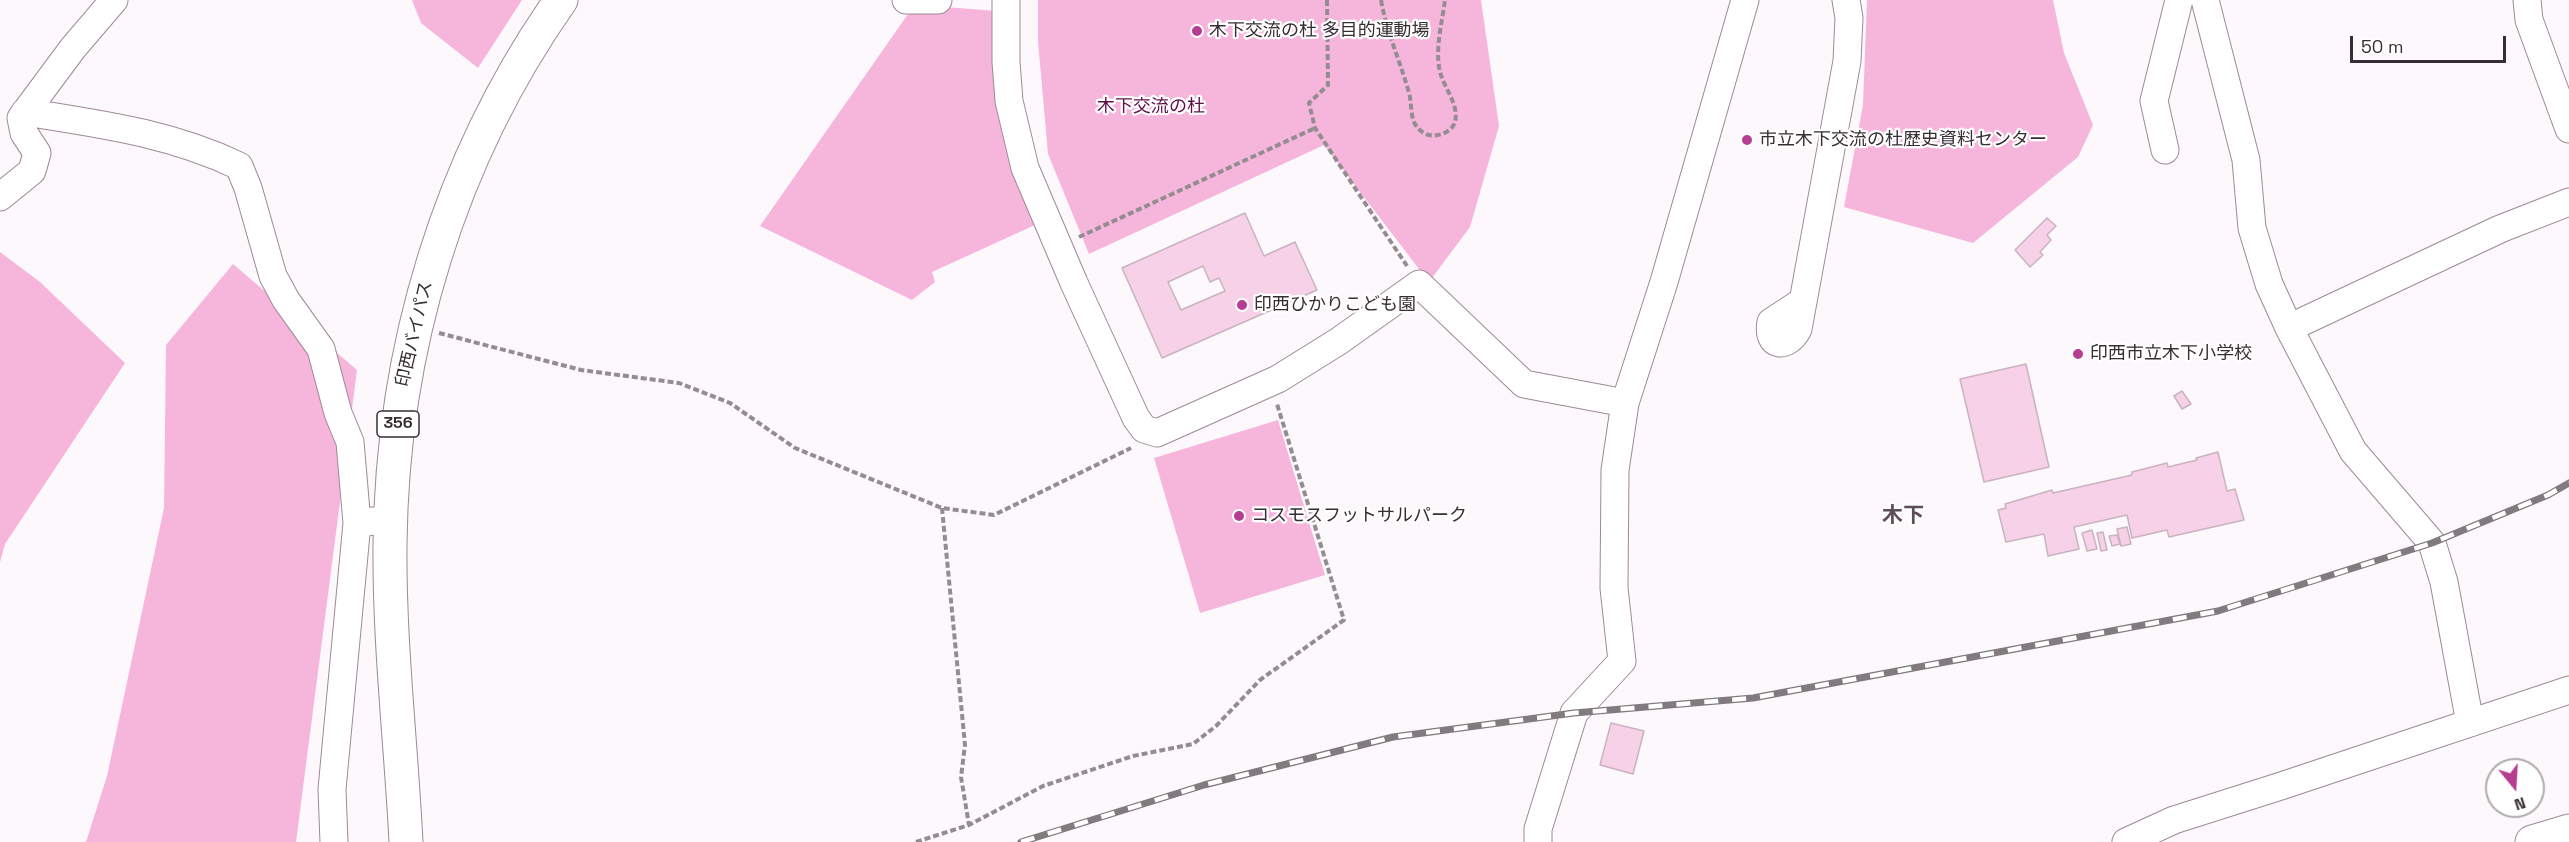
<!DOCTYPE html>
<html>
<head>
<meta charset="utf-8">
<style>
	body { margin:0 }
	#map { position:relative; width:2569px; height:842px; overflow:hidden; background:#fdf8fb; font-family:"Space Grotesk",sans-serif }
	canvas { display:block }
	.north { position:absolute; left:2485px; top:758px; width:60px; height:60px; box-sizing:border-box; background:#fff; border:2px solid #afabad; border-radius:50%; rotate:162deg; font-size:16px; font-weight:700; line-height:24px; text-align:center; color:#362e33 }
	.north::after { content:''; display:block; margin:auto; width:21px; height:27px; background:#b63d91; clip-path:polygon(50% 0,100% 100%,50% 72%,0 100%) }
	.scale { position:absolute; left:2350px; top:36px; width:156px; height:27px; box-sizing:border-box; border:3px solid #362e33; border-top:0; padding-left:8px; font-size:18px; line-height:21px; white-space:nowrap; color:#362e33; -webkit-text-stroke:4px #fff; paint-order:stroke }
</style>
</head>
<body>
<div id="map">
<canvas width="2569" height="842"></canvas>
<div class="north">N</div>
<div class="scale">50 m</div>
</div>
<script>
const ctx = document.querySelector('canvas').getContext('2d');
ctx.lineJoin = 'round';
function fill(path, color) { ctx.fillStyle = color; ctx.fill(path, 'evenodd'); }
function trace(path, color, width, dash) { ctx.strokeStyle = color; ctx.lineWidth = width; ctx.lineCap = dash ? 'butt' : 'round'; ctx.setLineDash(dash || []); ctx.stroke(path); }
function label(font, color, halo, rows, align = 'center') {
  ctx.font = font + ' "Space Grotesk","Noto Sans JP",sans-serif'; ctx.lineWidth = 4.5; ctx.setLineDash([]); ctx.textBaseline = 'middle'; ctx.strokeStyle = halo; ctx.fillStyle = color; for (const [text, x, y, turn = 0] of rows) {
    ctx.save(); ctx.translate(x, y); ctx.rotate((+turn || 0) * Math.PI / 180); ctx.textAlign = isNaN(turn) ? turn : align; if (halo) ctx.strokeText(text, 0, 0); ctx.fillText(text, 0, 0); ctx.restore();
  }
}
const green = new Path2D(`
	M412 0H522L478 68 421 23Z
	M1038 0H1481L1499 126 1470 227 1429 282 1324 145 1089 254 1048 154 1038 41Z
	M1867 0H2053L2064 53 2093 125 2078 157 1973 243 1844 207 1863 105Z
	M919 5 997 11 1035 225 932 272 935 282 912 300 760 226 908 14Z
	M0 252 40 282 125 363 5 544 0 562Z
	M233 264 357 370 296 842H86L107 776 164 508 166 345Z
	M1278 420 1325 575 1200 613 1154 458Z`);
const building = new Path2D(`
	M1245 213 1264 256 1295 242 1317 290 1162 358 1122 268ZM1203 266 1210 282 1219 278 1225 291 1181 310 1168 282Z
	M2047 218 2056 226 2047 235 2051 240 2040 252 2043 255 2030 267 2015 250Z
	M2026 364 2049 467 1984 482 1960 379Z
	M2182 391 2191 404 2182 409 2174 396Z
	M2218 452 2227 491 2235 489 2244 520 2169 537 2167 530 2132 538 2127 515 2074 527 2079 549 2048 556 2044 534 2006 542 1998 510 2006 508 2005 504 2052 490 2053 493 2132 475V472L2167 463 2168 467 2197 460 2196 458Z
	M2127 527 2131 544 2121 546 2117 529Z
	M2092 530 2097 549 2087 551 2082 533Z
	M2103 532 2107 550 2101 551 2097 533Z
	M2117 535 2120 544 2112 546 2109 536Z
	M1611 723 1644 731 1633 774 1600 765Z`);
const path = new Path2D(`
	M1327 0 1328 85 1309 103 1315 128 1407 266
	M1381 0C1387 34 1400 60 1409 93 1412 103 1410 115 1415 124 1420 133 1429 137 1438 135 1445 134 1453 129 1455 122 1459 107 1447 91 1442 78 1433 55 1442 24 1445 0
	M1079 237 1315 128
	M439 333 581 370 679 383 730 403 795 448 942 508 994 515 1131 448
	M942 508 965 745 961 777 969 825
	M916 842 969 825 1043 786 1133 756 1193 744 1216 726 1260 680 1344 620 1277 404`);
const minor = new Path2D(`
	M906 0H938
	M1006 0V62L1009 101 1025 168 1074 283 1136 418 1144 429 1157 433 1278 379 1339 341 1419 284 1524 384 1625 403
	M2205 0 2246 160 2252 228 2269 284 2289 328 2353 451 2432 543 2444 582 2470 723
	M2527 0 2529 20 2569 129
	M25 112C100 124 170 133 239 166L248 188 273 276 286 300 321 349 338 413 350 442 357 523
	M2165 150 2154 101 2179 0
	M0 197 32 171 37 153 24 133 21 118 73 48 114 0
	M1803 301 1771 322C1766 347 1787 350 1798 329L1847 61 1849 18 1846 0
	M2289 328 2500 229 2569 202
	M334 842 332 789 357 523 374 521
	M1538 842V829L1574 713 1622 661 1614 588 1615 470 1625 403 1664 282 1745 0
	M2126 842 2174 820 2281 786 2569 690`);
const major = new Path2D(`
	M2532 842 2569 831`);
const highway = new Path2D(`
	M406 842C401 743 389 643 390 544 392 350 449 159 561 0`);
const rail = new Path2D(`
	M1021 842 1204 785 1393 737 1574 713 1753 698 2218 611 2432 543 2548 495 2569 483`);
const markers = [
	[1197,31,6,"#b63d91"],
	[1747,140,6,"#b63d91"],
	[1242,305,6,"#b63d91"],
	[2078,354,6,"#b63d91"],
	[1239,516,6,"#b63d91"]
];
const shields = [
	[398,424,42]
];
const shieldNames = [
	["356",398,424]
];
const poiNames = [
	["木下交流の杜 多目的運動場",1209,31],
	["市立木下交流の杜歴史資料センター",1759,140],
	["印西ひかりこども園",1254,305],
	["印西市立木下小学校",2090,354],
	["コスモスフットサルパーク",1251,516]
];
const parkNames = [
	["木下交流の杜",1151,107]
];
const streetNames = [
	["印西バイパス",415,334,-77]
];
const quarterNames = [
	["木下",1903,516]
];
fill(green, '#f6b6dc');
fill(building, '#f7d1e7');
trace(building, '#c9b3c0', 1.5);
trace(minor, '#9e8995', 29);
trace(major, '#9e8995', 35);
trace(highway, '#9e8995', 35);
trace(path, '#938d91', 4, [6, 3]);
trace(minor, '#fff', 27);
trace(major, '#fff', 33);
trace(highway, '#fff', 33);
trace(rail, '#817a7e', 7);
trace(rail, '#fff', 4.5, [14]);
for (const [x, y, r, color] of markers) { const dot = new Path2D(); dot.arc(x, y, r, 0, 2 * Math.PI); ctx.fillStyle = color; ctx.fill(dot); trace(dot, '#fff', 2); }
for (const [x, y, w] of shields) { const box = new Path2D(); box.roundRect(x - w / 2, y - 13, w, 26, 4.5); ctx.fillStyle = '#fff'; ctx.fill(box); trace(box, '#362e33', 1.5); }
label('bold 16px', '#362e33', null, shieldNames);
label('18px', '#362e33', '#fff', poiNames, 'left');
label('18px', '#5e0f48', '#fff', parkNames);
label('18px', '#362e33', '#fff', streetNames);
label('bold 21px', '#5f4c57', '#fff', quarterNames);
</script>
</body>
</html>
